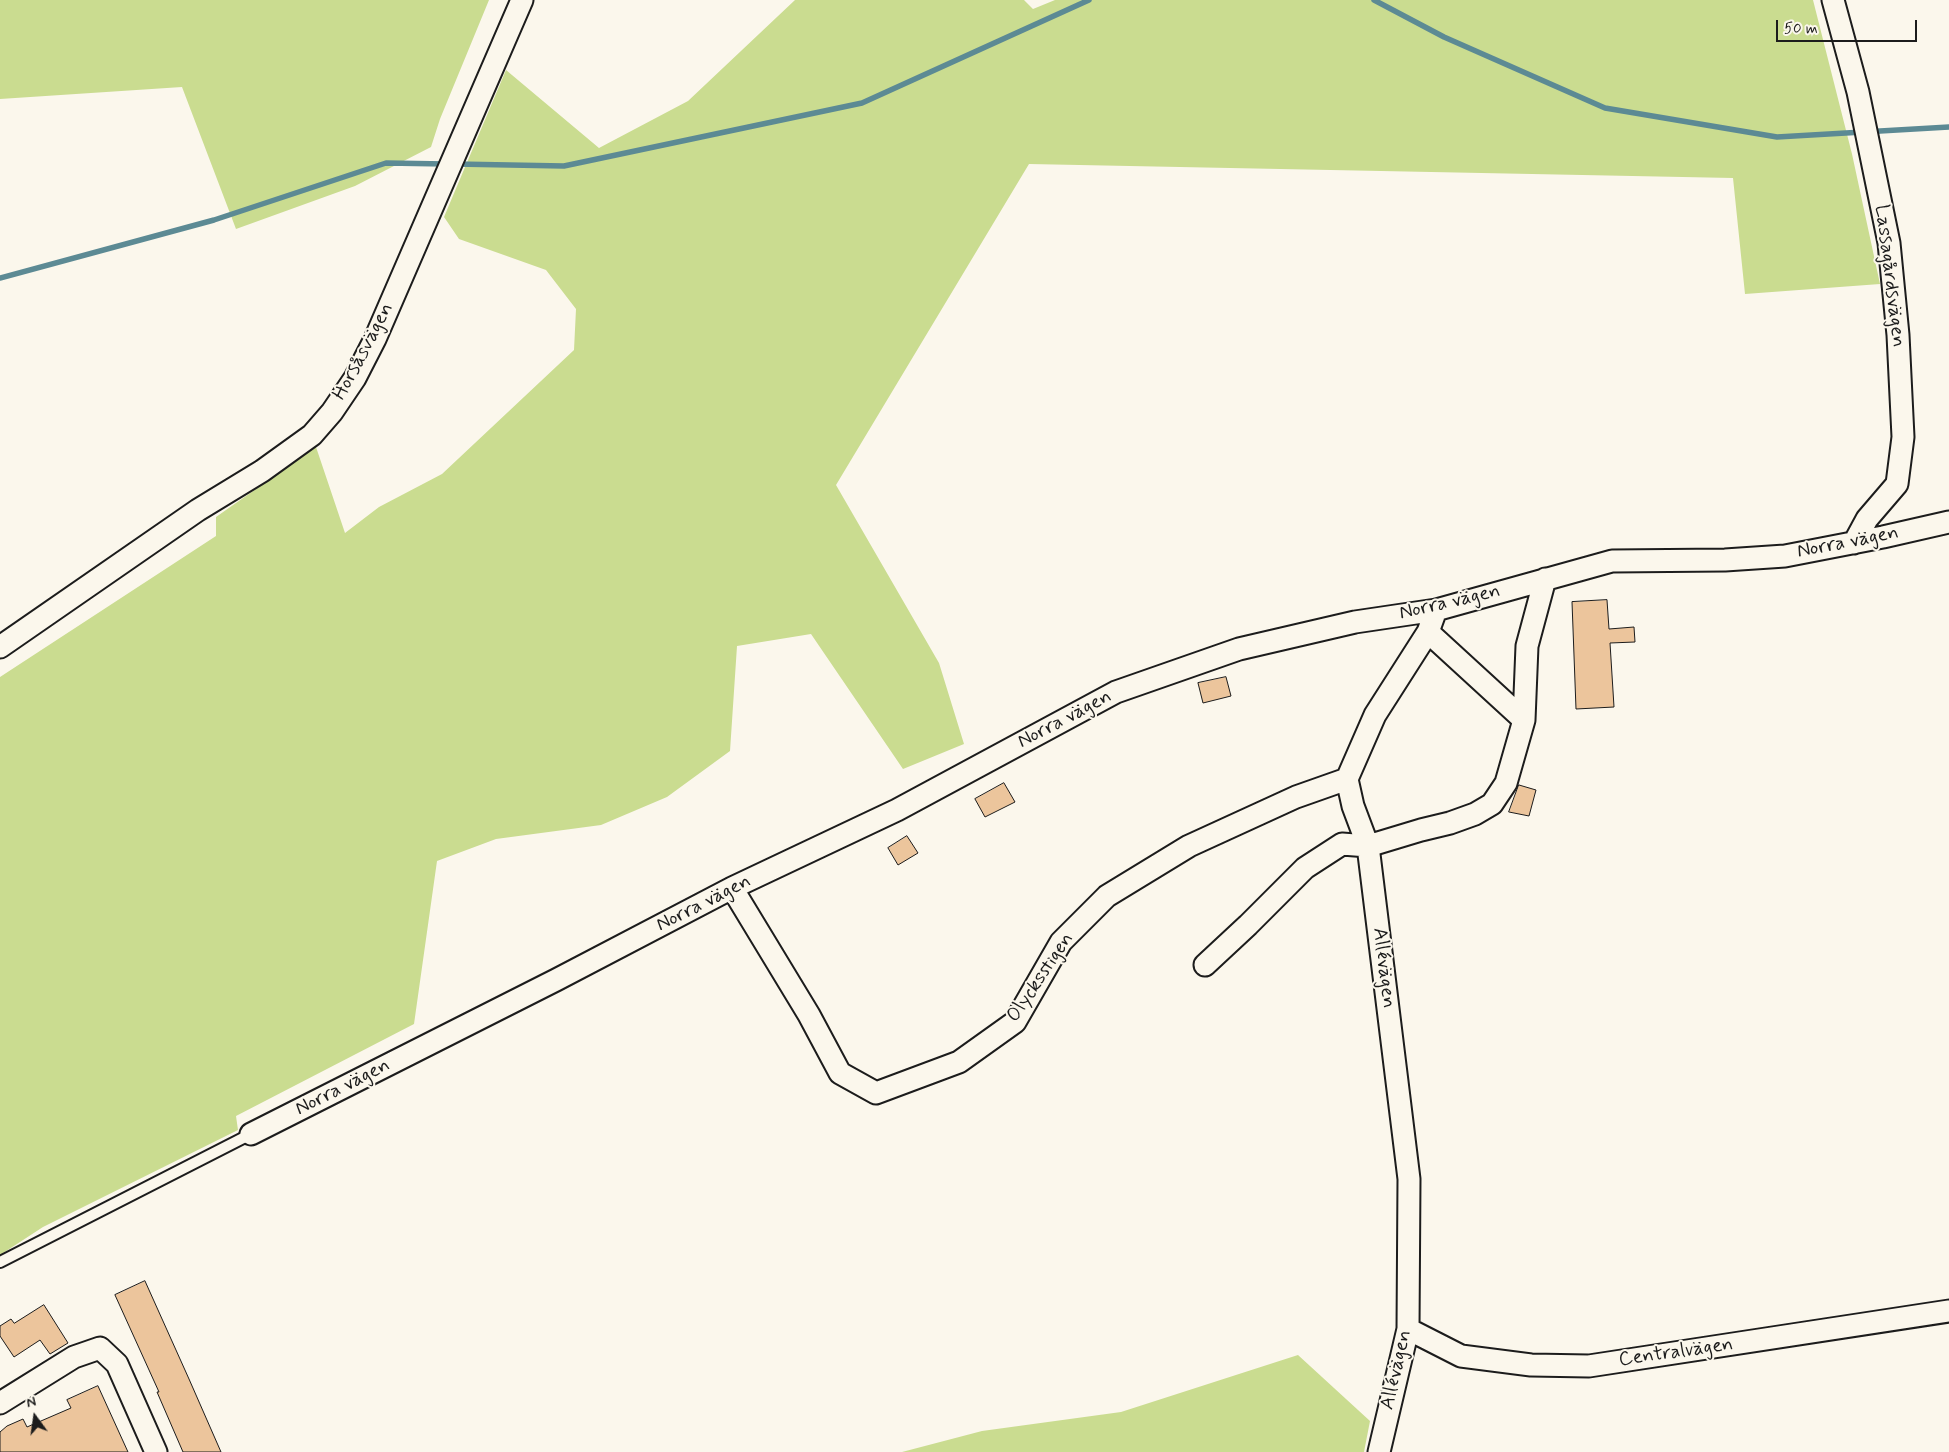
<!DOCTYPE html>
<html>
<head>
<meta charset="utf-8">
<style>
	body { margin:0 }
	#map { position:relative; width:1949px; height:1452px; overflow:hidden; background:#fbf7ec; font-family:Mynerve,sans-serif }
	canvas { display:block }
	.north { position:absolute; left:10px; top:1392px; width:50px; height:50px; -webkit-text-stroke:4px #fbf7ec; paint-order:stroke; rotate:346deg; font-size:14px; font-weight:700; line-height:20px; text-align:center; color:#1c1c1c }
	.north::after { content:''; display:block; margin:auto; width:18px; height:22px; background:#1c1c1c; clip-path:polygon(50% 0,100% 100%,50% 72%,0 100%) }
	.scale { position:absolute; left:1776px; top:20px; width:141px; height:22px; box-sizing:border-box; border:2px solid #1c1c1c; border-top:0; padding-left:6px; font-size:15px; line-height:18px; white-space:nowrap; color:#1c1c1c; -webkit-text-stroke:4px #fbf7ec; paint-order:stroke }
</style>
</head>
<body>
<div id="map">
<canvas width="1949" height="1452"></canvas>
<div class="north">N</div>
<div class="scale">50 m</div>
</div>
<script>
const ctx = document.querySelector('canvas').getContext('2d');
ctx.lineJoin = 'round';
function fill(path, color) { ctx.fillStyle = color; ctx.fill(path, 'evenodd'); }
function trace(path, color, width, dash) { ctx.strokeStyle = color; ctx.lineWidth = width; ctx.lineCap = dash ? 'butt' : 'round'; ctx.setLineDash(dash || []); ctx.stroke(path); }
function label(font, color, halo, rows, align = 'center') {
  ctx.font = font + ' Mynerve,sans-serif'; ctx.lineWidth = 4; ctx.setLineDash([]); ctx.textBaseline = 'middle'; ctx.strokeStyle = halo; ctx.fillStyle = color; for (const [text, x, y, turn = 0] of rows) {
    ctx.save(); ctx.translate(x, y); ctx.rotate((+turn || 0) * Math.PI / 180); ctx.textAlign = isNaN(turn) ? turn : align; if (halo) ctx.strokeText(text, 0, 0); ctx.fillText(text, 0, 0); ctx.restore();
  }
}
const green = new Path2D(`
	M0 0H489L440 119 431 147 355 186 236 229 182 87 0 99Z
	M795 0H1024L1033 9 1055 0H1813L1852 154 1880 284 1745 294 1733 178 1029 164 836 485 939 663 964 744 903 769 811 634 737 646 730 751 667 797 601 825 496 839 437 861 414 1024 236 1116 238 1130 43 1227 0 1255V677L216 536V517L316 447 345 533 379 507 442 474 574 350 576 309 546 270 459 239 444 217 506 70 599 148 688 101Z
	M1298 1355 1370 1421 1364 1452H902L982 1431 1121 1412Z`);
const stream = new Path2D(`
	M1374 0 1444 37 1605 108 1777 137 1949 127
	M455 164 564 166 862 103 1089 0
	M0 278 214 220 386 163 446 164`);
const building = new Path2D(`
	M1607 600 1609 629 1634 627 1635 642 1610 643 1614 707 1576 709 1572 602Z
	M1226 677 1231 696 1203 703 1198 683Z
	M1004 783 1015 802 985 817 975 799Z
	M1519 785 1536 790 1529 816 1509 812Z
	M907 836 918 853 898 865 888 848Z
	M145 1281 189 1379 221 1452H183L157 1392H159L115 1295Z
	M44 1305 68 1343 50 1354 40 1340 14 1357 0 1336V1326L11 1319 14 1323Z
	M98 1386 128 1452H0V1432L7 1426 23 1419 27 1427 71 1408 67 1400Z`);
const lane = new Path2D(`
	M0 1262 251 1134`);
const street = new Path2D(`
	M1833 0 1858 92 1889 243 1898 335 1903 437 1897 484 1867 519 1854 543
	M1428 632 1524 720
	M0 647 198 510 262 471 312 435 332 412 355 378 375 339 522 0
	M1368 846 1353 806 1347 779 1375 715 1428 632 1436 610
	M732 888 809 1015 840 1073 876 1093 959 1062 1015 1022 1061 942 1107 896 1189 846 1296 797 1347 779
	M1205 965 1248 925 1305 868 1342 844 1368 846
	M251 1134 556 980 732 888 897 810 1116 692 1239 649 1355 622 1436 610 1612 561 1725 560 1785 556 1883 537 1949 522
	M1408 1329 1461 1356 1531 1365 1589 1366 1949 1311
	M0 1403 74 1357 100 1348 117 1364 156 1452
	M1379 1452 1408 1329 1409 1179 1368 846 1421 830 1450 823 1475 814 1492 804 1506 783 1524 720 1527 646 1545 579`);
const streetNames = [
	["Lassagårdsvägen",1889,276,83],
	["Horsåsvägen",364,352,-62],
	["Norra vägen",1848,543,-11],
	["Norra vägen",1450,603,-13],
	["Norra vägen",1065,720,-28],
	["Norra vägen",704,904,-27],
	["Allévägen",1383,968,83],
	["Olycksstigen",1041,978,-56],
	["Norra vägen",343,1088,-27],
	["Centralvägen",1676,1353,-8],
	["Allévägen",1397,1370,-77]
];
fill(green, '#cadc90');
trace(stream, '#5c8a94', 5.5);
fill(building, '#ecc59c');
trace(building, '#1c1c1c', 1);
trace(lane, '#1c1c1c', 14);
trace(street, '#1c1c1c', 25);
trace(lane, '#fbf7ec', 10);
trace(street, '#fbf7ec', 21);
label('20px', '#1c1c1c', '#fbf7ec', streetNames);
</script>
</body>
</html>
